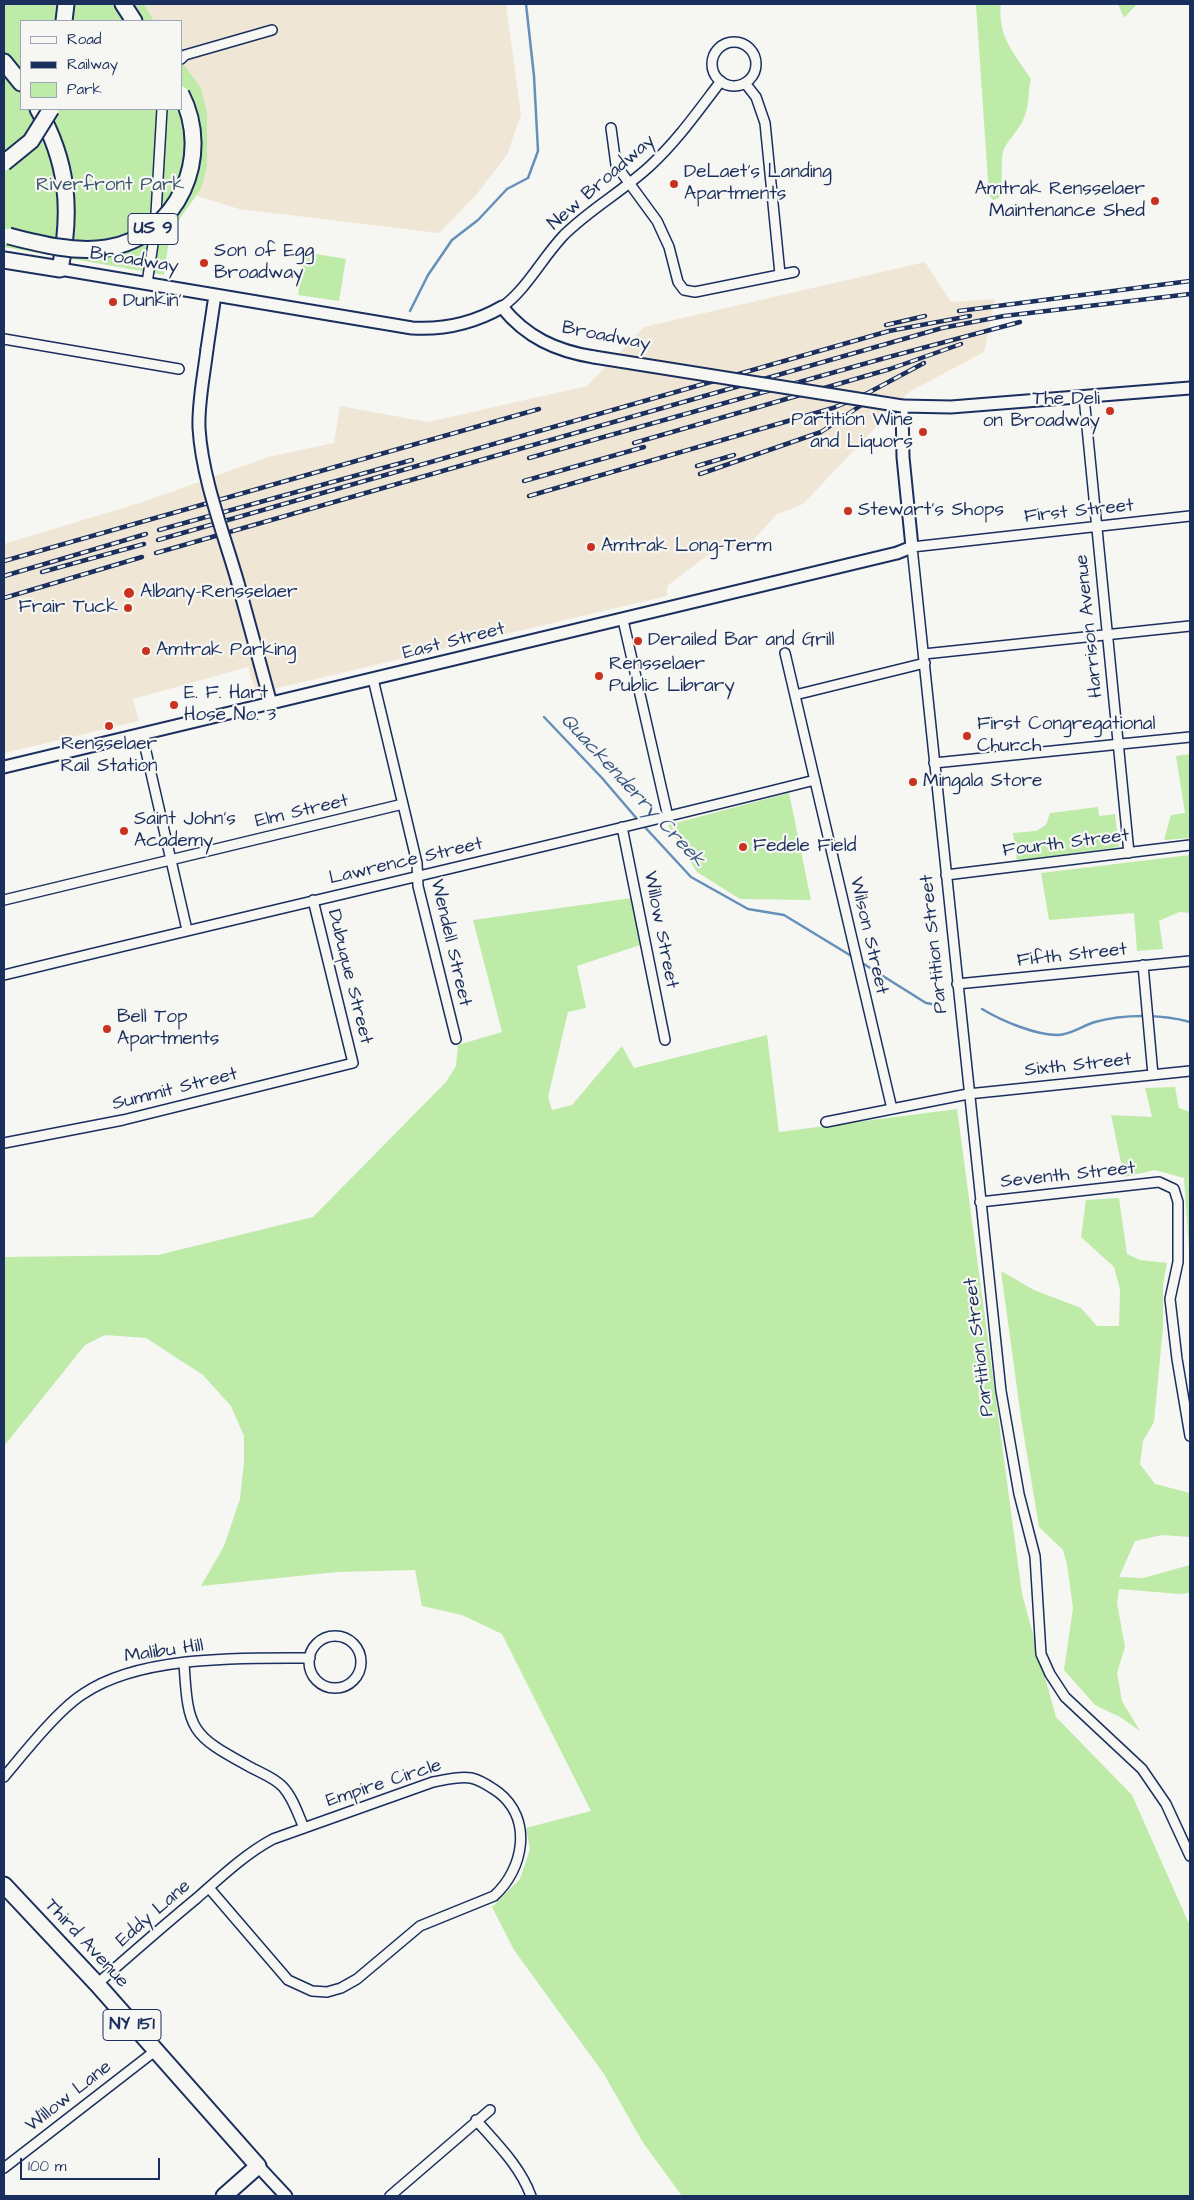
<!DOCTYPE html>
<html>
<head>
<meta charset="utf-8">
<style>
	body { margin:0 }
	#map { position:relative; width:1194px; height:2200px; overflow:hidden; background:#f6f6f2; font-family:"Architects Daughter",sans-serif }
	canvas { display:block }
	.frame { position:absolute; inset:0; border:5px solid #1b2f5e; pointer-events:none }
	.legend { position:absolute; left:20px; top:20px; width:162px; height:90px; box-sizing:border-box; background:#f6f6f2; border:1px solid #9ea6b7; margin:0; padding:6px 9px; list-style:none; font-size:15px; color:#1b2f5e }
	.legend li { display:flex; align-items:center; gap:10px; height:25px }
	.legend b { width:25px; border:1px solid #9ea6b7 }
	.scale { position:absolute; left:20px; top:2158px; width:140px; height:22px; box-sizing:border-box; border:2px solid #1b2f5e; border-top:0; padding-left:6px; font-size:15px; line-height:18px; white-space:nowrap; color:#1b2f5e; -webkit-text-stroke:4px #f6f6f2; paint-order:stroke }
</style>
</head>
<body>
<div id="map">
<canvas width="1194" height="2200"></canvas>
<div class="frame"></div>
<ul class="legend">
<li><b style="height:6px;background:#f6f6f2"></b>Road</li>
<li><b style="height:6px;background:#1b2f5e"></b>Railway</li>
<li><b style="height:14px;background:#bfeba8"></b>Park</li>
</ul>
<div class="scale">100 m</div>
</div>
<script>
const ctx = document.querySelector('canvas').getContext('2d');
ctx.lineJoin = 'round';
function fill(path, color) { ctx.fillStyle = color; ctx.fill(path, 'evenodd'); }
function trace(path, color, width, dash) { ctx.strokeStyle = color; ctx.lineWidth = width; ctx.lineCap = dash ? 'butt' : 'round'; ctx.setLineDash(dash || []); ctx.stroke(path); }
function label(font, color, halo, rows, align = 'center') {
  ctx.font = font + ' "Architects Daughter",sans-serif'; ctx.lineWidth = 4.5; ctx.setLineDash([]); ctx.textBaseline = 'middle'; ctx.strokeStyle = halo; ctx.fillStyle = color; for (const [text, x, y, turn = 0] of rows) {
    ctx.save(); ctx.translate(x, y); ctx.rotate((+turn || 0) * Math.PI / 180); ctx.textAlign = isNaN(turn) ? turn : align; if (halo) ctx.strokeText(text, 0, 0); ctx.fillText(text, 0, 0); ctx.restore();
  }
}
const built = new Path2D(`
	M144 4H506L521 115 507 155 475 196 439 233 239 209 197 196 201 189 181 61V21H154Z
	M925 262 951 302 995 299 984 352 909 392 803 504 776 515 749 545 712 552 667 586V596L256 693 248 667 133 699 139 721 4 753V544L146 501 268 457 334 443 340 406 428 422 587 386 644 327Z`);
const green = new Path2D(`
	M4 4H144L154 21H21V109H181V61L201 88 207 113V166L201 189 170 232 164 275 4 247Z
	M976 4H1001C997 36 1014 53 1031 79 1027 95 1031 102 1023 120 1019 130 1005 143 1003 152 1000 167 1004 185 999 198L993 200 989 195Z
	M1118 4H1137L1124 18Z
	M304 252 346 259 339 301 298 295Z
	M1190 754V838L1164 840 1171 815 1185 813 1176 756Z
	M789 793 811 900 740 899 697 872 668 825Z
	M1098 807 1099 816 1115 814 1119 847 1017 861 1013 833 1036 831 1046 825 1050 813Z
	M1190 855V913L1179 912 1159 921 1163 949 1137 951 1134 913 1049 920 1041 873Z
	M632 898 640 945 577 966 586 1008 568 1012 548 1097 552 1110 572 1105 622 1046 634 1068 767 1035 779 1132 957 1109 1022 1594 1056 1717 1132 1795 1190 1926V2196H682L642 2141 604 2074 514 1950 492 1907 520 1879 530 1849 526 1828 591 1811 502 1634 462 1615 422 1606 415 1570 337 1572 201 1586 224 1546 240 1499 244 1462V1436L231 1406 203 1375 146 1338 105 1335 85 1345 4 1446V1257L158 1255 313 1217 446 1082 456 1066 458 1045 502 1032 473 920Z
	M1175 1087 1179 1108 1190 1112V1264L1184 1178 1155 1170 1124 1177 1111 1115 1152 1117 1145 1088Z
	M1119 1198 1127 1254 1140 1260 1167 1263 1163 1284V1327L1154 1422 1143 1441 1140 1464 1155 1484 1190 1493V1537L1162 1535 1135 1541 1119 1577 1143 1578 1190 1565V1593L1180 1594 1119 1589 1117 1603 1125 1647 1117 1673 1122 1701 1140 1731 1120 1717 1095 1705 1064 1670 1073 1608 1067 1564 1063 1550 1039 1527 1021 1418 1001 1271 1034 1290 1081 1308 1097 1326H1119L1120 1289 1114 1267 1081 1237 1086 1200Z`);
const stream = new Path2D(`
	M410 311 428 275 452 240 478 220 507 189 528 178 538 151 534 76 526 4
	M544 717 602 778 638 820
	M642 824 691 877 748 909 784 915 853 957
	M859 961 926 1003 938 1005
	M982 1009C1002 1021 1035 1035 1058 1035 1070 1035 1084 1025 1095 1022 1123 1014 1162 1014 1190 1022`);
const minor = new Path2D(`
	M712 64a22 22 0 1 1 44 0a22 22 0 1 1-44 0Z
	M181 59 185 55 272 30
	M745 83 756 97 765 123 780 274
	M611 128 616 165 657 221 669 247 678 282 684 290 695 292 794 272
	M147 283 155 231 162 109
	M502 307C527 289 542 258 564 235 590 209 623 191 650 166 678 140 698 111 721 81
	M4 339 179 369
	M1084 397 1129 853
	M1190 516 912 547 1001 1391 1019 1494 1035 1556 1041 1654 1050 1674 1065 1697 1142 1769 1166 1804 1190 1856
	M623 620 668 817
	M785 653 892 1109
	M924 654 1190 626
	M373 679 417 863 418 886 456 1039
	M795 695 925 663
	M142 734 187 930
	M934 763 1190 737
	M622 827 665 1040
	M946 875 1190 845
	M4 900 403 804
	M1143 965 1153 1075
	M4 975C274 909 545 848 815 780
	M957 984 1190 961
	M826 1122 968 1094 1190 1071
	M4 1143 123 1120 353 1063 313 900
	M980 1202 1159 1182 1174 1189 1178 1202V1262L1170 1299 1177 1359 1190 1436
	M309 1662a26 26 0 1 1 52 0a26 26 0 1 1-52 0Z
	M184 1663C188 1731 191 1735 250 1767 261 1773 275 1778 283 1787 293 1798 298 1814 304 1828
	M4 1777C24 1753 58 1710 83 1694 140 1655 242 1658 310 1658
	M97 1984C130 1955 163 1926 197 1898 221 1877 245 1854 273 1839L433 1782C445 1780 458 1776 471 1778 481 1780 489 1786 498 1792 533 1819 524 1869 494 1896L420 1926 357 1979 341 1988 327 1992 312 1991 288 1980 209 1888
	M476 2120C497 2144 520 2166 531 2196
	M4 2168 155 2051
	M390 2196 490 2110`);
const tertiary = new Path2D(`
	M60 269 412 328C444 330 474 323 502 307 526 337 556 351 594 357
	M207 349 215 295
	M238 583 271 704
	M4 767 897 553 912 547 903 457 902 406 951 407 1190 388
	M258 2166 286 2196`);
const primary = new Path2D(`
	M123 4 134 21
	M64 21 66 4
	M4 62 21 83
	M4 260 60 269C72 210 68 162 38 109
	M4 1885 97 1984 258 2166 224 2196`);
const rail = new Path2D(`
	M959 311 1190 281
	M886 325 925 316
	M634 443 890 369 961 344
	M529 458 885 358 1020 322
	M697 466 734 455
	M700 474 821 432 875 396
	M524 481 644 447
	M529 496 833 408 864 395 924 363
	M159 530 412 460
	M158 540 889 331 970 316
	M156 553 942 328 1004 316 1190 294
	M4 561 539 409
	M42 572 144 544
	M4 576 146 534
	M4 598 142 557`);
const tertiaryBridge = new Path2D(`
	M207 349C204 375 198 402 199 428 202 479 224 534 238 583
	M594 357 902 406`);
const primaryBridge = new Path2D(`
	M4 163 31 141 51 109
	M9 236C40 244 74 253 107 248 179 236 213 156 181 94`);
const markers = [
	[674,184,5,"#c8321e"],
	[1155,201,5,"#c8321e"],
	[204,263,5,"#c8321e"],
	[113,302,5,"#c8321e"],
	[1110,411,5,"#c8321e"],
	[923,432,5,"#c8321e"],
	[848,511,5,"#c8321e"],
	[591,547,5,"#c8321e"],
	[129,593,6,"#c8321e"],
	[128,608,5,"#c8321e"],
	[638,641,5,"#c8321e"],
	[146,651,5,"#c8321e"],
	[599,676,5,"#c8321e"],
	[174,705,5,"#c8321e"],
	[109,726,5,"#c8321e"],
	[967,736,5,"#c8321e"],
	[913,782,5,"#c8321e"],
	[124,831,5,"#c8321e"],
	[743,847,5,"#c8321e"],
	[107,1029,5,"#c8321e"]
];
const shields = [
	[153,229,50],
	[132,2025,58]
];
const shieldNames = [
	["US 9",153,229],
	["NY 151",132,2025]
];
const poiNames = [
	["DeLaet's Landing",684,173],
	["Apartments",684,195],
	["Amtrak Rensselaer",1145,190,"right"],
	["Maintenance Shed",1145,212,"right"],
	["Son of Egg",214,252],
	["Broadway",214,274],
	["Dunkin'",123,302],
	["The Deli",1100,400,"right"],
	["on Broadway",1100,422,"right"],
	["Partition Wine",913,421,"right"],
	["and Liquors",913,443,"right"],
	["Stewart's Shops",858,511],
	["Amtrak Long-Term",601,547],
	["Albany-Rensselaer",140,593],
	["Frair Tuck",118,608,"right"],
	["Derailed Bar and Grill",648,641],
	["Amtrak Parking",156,651],
	["Rensselaer",609,665],
	["Public Library",609,687],
	["E. F. Hart",184,694],
	["Hose No. 3",184,716],
	["First Congregational",977,725],
	["Church",977,747],
	["Rensselaer",109,745,"center"],
	["Rail Station",109,767,"center"],
	["Mingala Store",923,782],
	["Saint John's",134,820],
	["Academy",134,842],
	["Fedele Field",753,847],
	["Bell Top",117,1018],
	["Apartments",117,1040]
];
const streetNames = [
	["New Broadway",602,183,-41],
	["Broadway",134,261,9],
	["Broadway",606,337,11],
	["First Street",1079,512,-6],
	["Harrison Avenue",1090,626,-96],
	["East Street",454,642,-14],
	["Elm Street",302,812,-13],
	["Fourth Street",1066,844,-7],
	["Lawrence Street",406,862,-13],
	["Willow Street",660,930,79],
	["Wilson Street",868,936,77],
	["Wendell Street",450,943,77],
	["Partition Street",935,944,-96],
	["Fifth Street",1072,956,-6],
	["Dubuque Street",349,977,76],
	["Sixth Street",1078,1066,-6],
	["Summit Street",175,1090,-14],
	["Seventh Street",1068,1176,-6],
	["Partition Street",980,1347,-97],
	["Malibu Hill",164,1652,-8],
	["Empire Circle",384,1784,-18],
	["Eddy Lane",154,1914,-41],
	["Third Avenue",86,1944,47],
	["Willow Lane",69,2097,-38]
];
const parkNames = [
	["Riverfront Park",110,186]
];
const waterNames = [
	["Quackenderry Creek",632,791,47]
];
fill(built, '#f0e6d6');
fill(green, '#bfeba8');
trace(stream, '#6590ba', 2.5);
trace(minor, '#1b2f5e', 12);
trace(tertiary, '#1b2f5e', 15);
trace(primary, '#1b2f5e', 19);
trace(minor, '#f6f6f2', 9);
trace(tertiary, '#f6f6f2', 11);
trace(primary, '#f6f6f2', 15);
trace(rail, '#1b2f5e', 4.5);
trace(rail, '#f6f6f2', 2.5, [8]);
trace(tertiaryBridge, '#1b2f5e', 15, []);
trace(primaryBridge, '#1b2f5e', 19, []);
trace(tertiaryBridge, '#f6f6f2', 11);
trace(primaryBridge, '#f6f6f2', 15);
for (const [x, y, r, color] of markers) { const dot = new Path2D(); dot.arc(x, y, r, 0, 2 * Math.PI); ctx.fillStyle = color; ctx.fill(dot); trace(dot, '#f6f6f2', 2); }
for (const [x, y, w] of shields) { const box = new Path2D(); box.roundRect(x - w / 2, y - 15.5, w, 31, 4); ctx.fillStyle = '#f6f6f2'; ctx.fill(box); trace(box, '#1b2f5e', 1); }
label('bold 18px', '#1b2f5e', null, shieldNames);
label('19px', '#1b2f5e', '#f6f6f2', poiNames, 'left');
label('19px', '#1b2f5e', '#f6f6f2', streetNames);
label('19px', '#3c556d', '#f6f6f2', parkNames);
label('italic 20px', '#3a5884', '#f6f6f2', waterNames);
</script>
</body>
</html>
